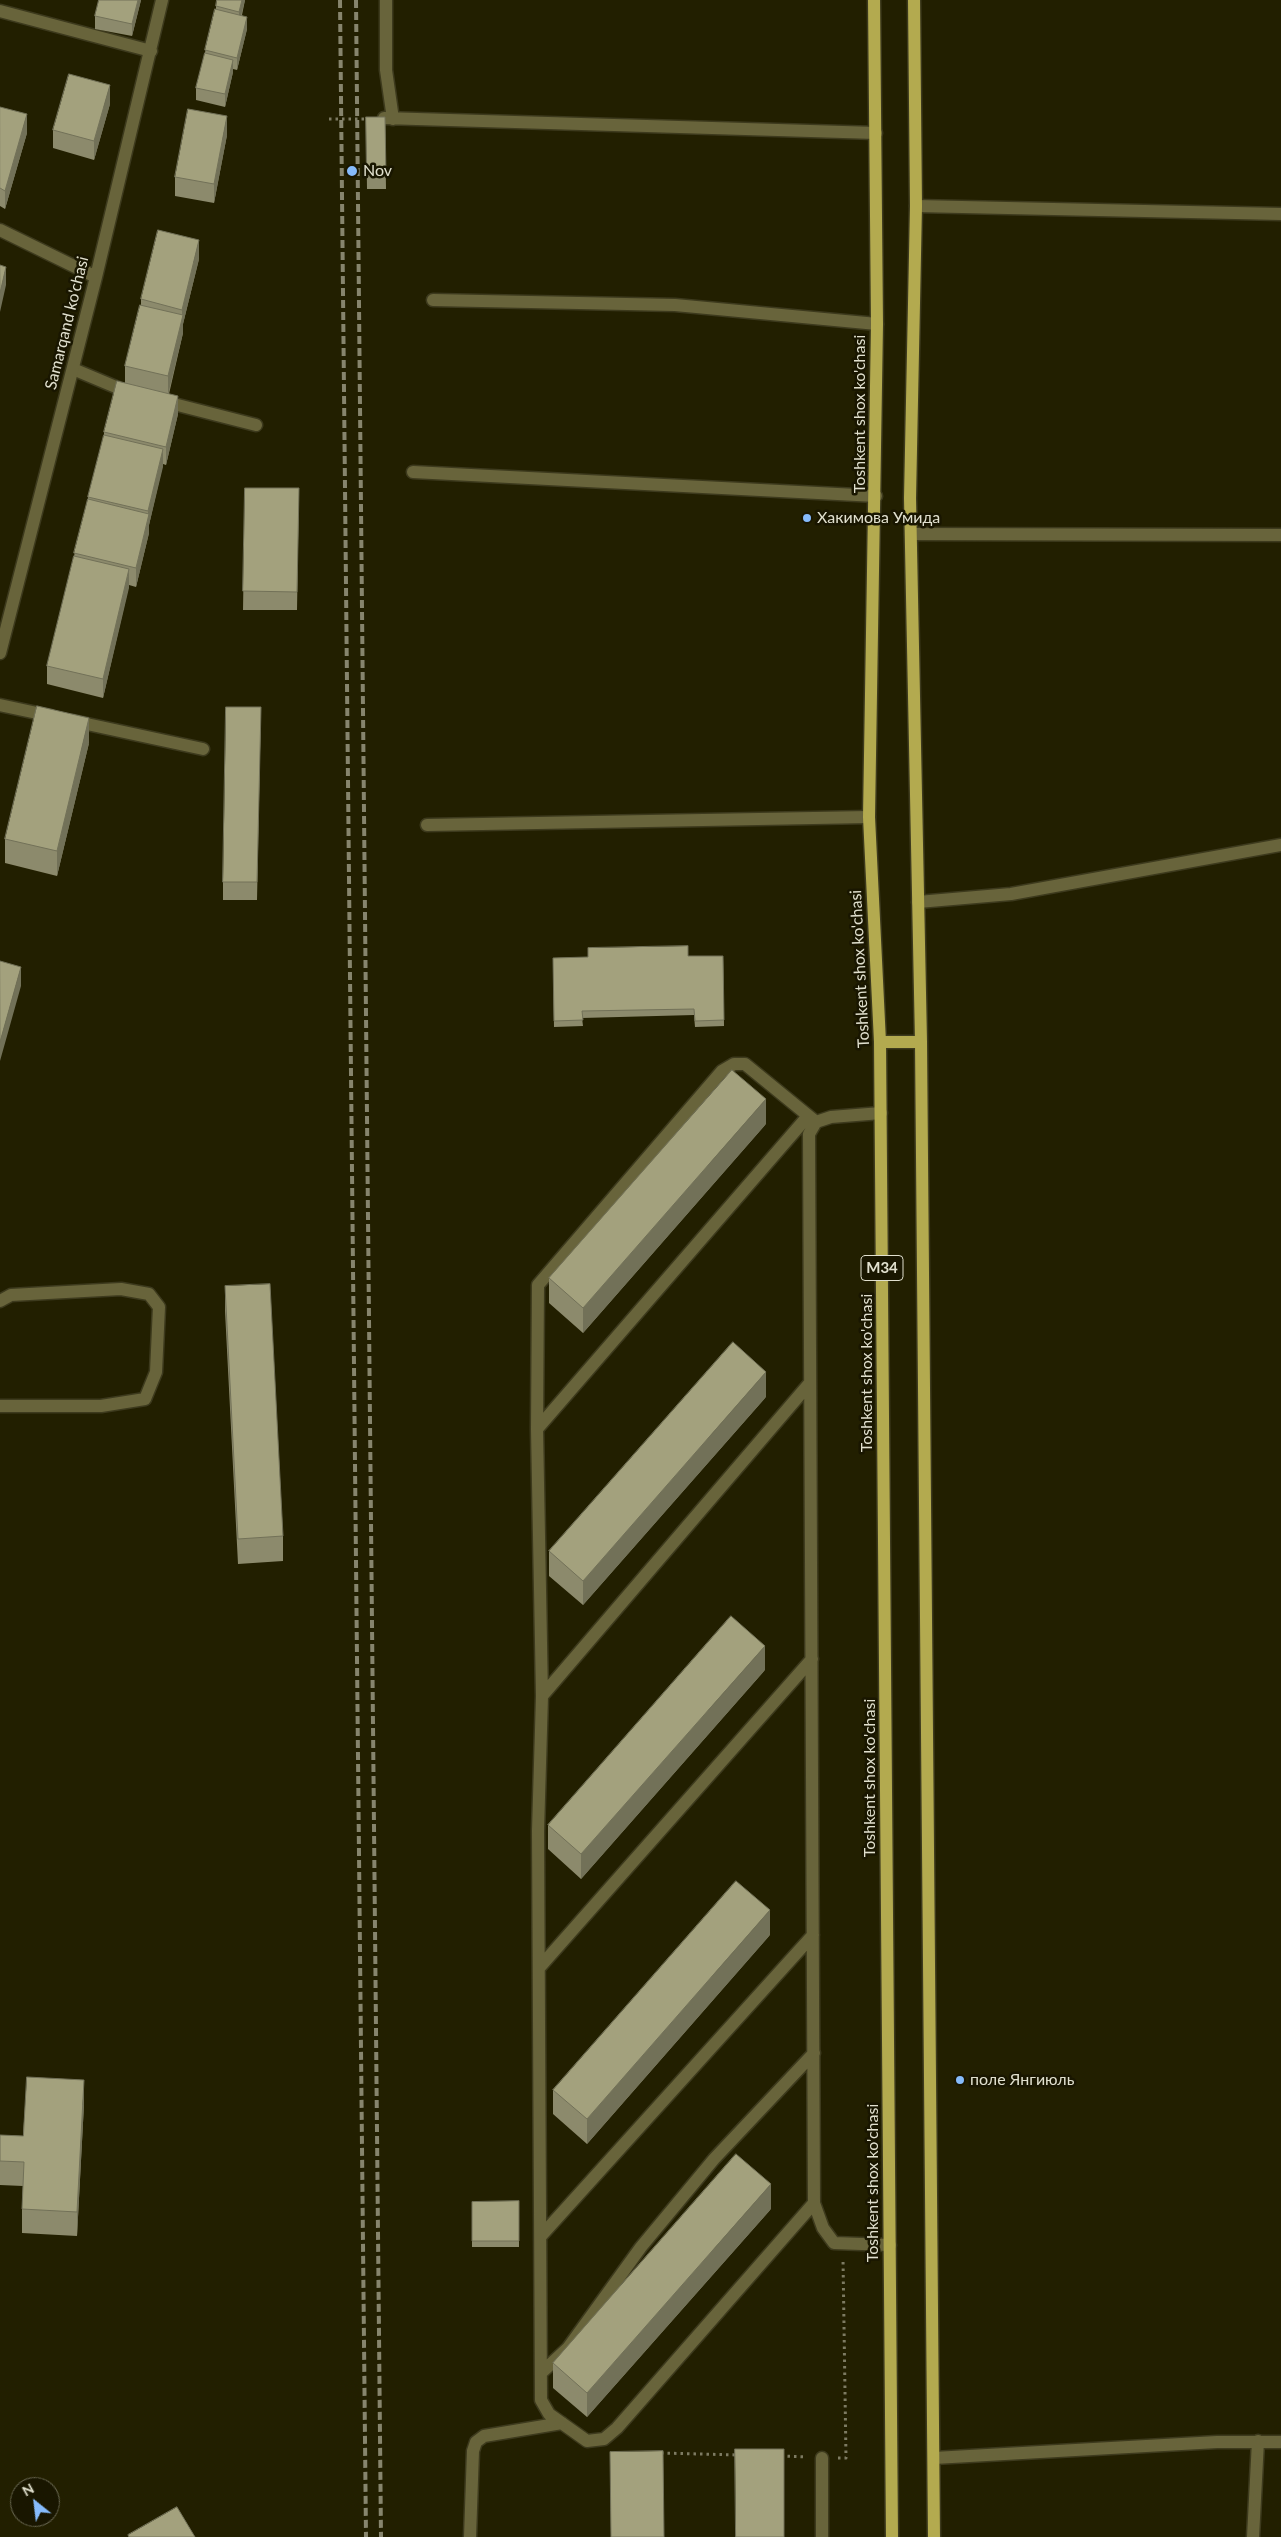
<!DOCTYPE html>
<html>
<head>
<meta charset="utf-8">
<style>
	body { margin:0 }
	#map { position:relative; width:1281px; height:2537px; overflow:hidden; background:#221f00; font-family:Lato,sans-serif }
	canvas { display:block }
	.north { position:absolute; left:10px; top:2477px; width:50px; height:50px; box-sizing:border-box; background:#191600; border:1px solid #696752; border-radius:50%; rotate:331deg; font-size:14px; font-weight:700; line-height:20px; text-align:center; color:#e1e0ce }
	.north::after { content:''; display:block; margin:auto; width:18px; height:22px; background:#86bbfb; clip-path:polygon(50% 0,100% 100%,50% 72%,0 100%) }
</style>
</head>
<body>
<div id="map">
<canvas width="1281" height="2537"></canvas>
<div class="north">N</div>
</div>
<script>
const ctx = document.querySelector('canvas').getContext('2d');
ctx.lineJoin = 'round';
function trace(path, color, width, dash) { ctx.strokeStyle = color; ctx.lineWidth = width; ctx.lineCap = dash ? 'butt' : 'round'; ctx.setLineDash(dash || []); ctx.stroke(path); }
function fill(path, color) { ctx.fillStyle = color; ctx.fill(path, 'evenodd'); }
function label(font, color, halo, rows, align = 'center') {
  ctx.font = font + ' Lato,sans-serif'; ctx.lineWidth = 5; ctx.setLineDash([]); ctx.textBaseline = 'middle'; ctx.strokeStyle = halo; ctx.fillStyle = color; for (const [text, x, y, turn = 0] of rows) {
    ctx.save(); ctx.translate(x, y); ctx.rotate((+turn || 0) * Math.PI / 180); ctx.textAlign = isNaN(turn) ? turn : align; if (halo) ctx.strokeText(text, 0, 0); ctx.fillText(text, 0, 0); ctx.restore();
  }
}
const path = new Path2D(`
	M329 119H368
	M661 2453 739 2455
	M781 2456 807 2457
	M838 2458H846L843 2259`);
const service = new Path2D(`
	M73 369 130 393
	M162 401 256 425
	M0 705 51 716
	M73 721 203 749
	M881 1113 831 1117 816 1122 809 1134 814 2203 823 2228 834 2243 890 2245
	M0 1301 11 1295 121 1289 149 1294 159 1307 156 1372 145 1399 101 1406H0
	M537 1429 808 1116
	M542 1696 809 1384
	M539 1968 812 1659
	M814 2203 617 2428 604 2439 587 2441 549 2414 541 2400 538 1831 542 1696 537 1429 538 1285 722 1071 734 1064H745L816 1122
	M541 2236 813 1935
	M541 2373 568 2348 641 2247 714 2159 814 2053
	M470 2537 473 2451 476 2442 484 2436 562 2423
	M822 2537V2458`);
const minor = new Path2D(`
	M386 0V70L393 119
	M0 11 151 51
	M384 118 876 133
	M916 206 1281 214
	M0 230 96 277
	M433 300 675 305 877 324
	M413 472 876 496
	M911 534 1281 535
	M0 653 96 277 162 0
	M427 825 869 817
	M918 902 1011 894 1281 845
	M934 2458 1217 2442H1281
	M1253 2537 1258 2441`);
const primary = new Path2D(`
	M874 0 877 324 869 817 880 1042 892 2537
	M914 0 916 206 910 498 921 1042 934 2537
	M880 1042H921`);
const rail = new Path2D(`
	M340 0 366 2537
	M356 0 381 2537`);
const wall = new Path2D(`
	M99 0H141L132 36 95 29V16Z
	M245 0 242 15 247 29 237 70 233 69V72L225 107 196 100V88L216 9V6Z
	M110 104 94 160 53 148V130Z
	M0 107 27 133 5 209 0 206Z
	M366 117H385L386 189H367Z
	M227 135 214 203 175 196V177Z
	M199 259 183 324V333L169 394 178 414 166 465 163 464 149 525V533L136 587 129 585 103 698 47 684V666L88 499V497L104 435V432L125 383V366L141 305V299Z
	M245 488H299L297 610H243Z
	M261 707 257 900H223V882Z
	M89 743 57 876 5 863V839Z
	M723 956 724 1026 695 1027 694 1015 582 1018 583 1026 554 1027 553 958Z
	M766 1124 583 1333 549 1303V1278Z
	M225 1286 283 1536V1561L238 1564 225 1311Z
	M766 1397 583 1605 549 1576V1551Z
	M765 1670 581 1879 548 1849V1825Z
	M770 1935 587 2144 553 2114V2090Z
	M84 2104 77 2236 22 2233V2209L23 2186 0 2185V2135L23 2136Z
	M519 2201V2247H472V2202Z
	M771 2209 587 2417 553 2388V2363Z`);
const shadedWall = new Path2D(`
	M138 0H141L132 36V24Z
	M242 0H245L239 24V12Z
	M247 17V29L237 70V58Z
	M233 60V72L225 107V94Z
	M110 85V104L94 160V141Z
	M27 114V133L5 209V191Z
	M227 116V135L214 203V184Z
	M199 240V259L183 324V333L168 395V376L182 319V310Z
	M6 267V285L0 312V293Z
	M178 396V414L166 465V447Z
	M163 449V467L149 525V533L136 587V568L148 519V511Z
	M129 569V588L103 698V679Z
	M89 718V743L57 876V851Z
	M21 967V986L0 1061V1042Z
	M766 1099V1124L583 1333V1308Z
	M766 1372V1397L583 1605V1581Z
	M765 1646V1670L581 1879V1854Z
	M770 1910V1935L587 2144V2119Z
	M84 2080V2104L77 2236V2212Z
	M771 2184V2209L587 2417V2393Z`);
const building = new Path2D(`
	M99 0H138L132 24 95 16Z
	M217 0H242L239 12 216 6Z
	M215 9 247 17 237 58 205 50Z
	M205 53 233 60 225 94 196 88Z
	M69 74 110 85 94 141 53 130Z
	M0 107 27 114 5 191 0 188Z
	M188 109 227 116 214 184 175 177Z
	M366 117H385L386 176H367Z
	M158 230 199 240 182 310 141 299Z
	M0 265 6 267 0 293Z
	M140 305 183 315 168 376 125 366Z
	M117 381 178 396 166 447 104 432Z
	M104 435 163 449 148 511 88 497Z
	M245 488H299L297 592 243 591Z
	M88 499 149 514 136 568 74 553Z
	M74 556 129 569 103 679 47 666Z
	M37 706 89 718 57 851 5 839Z
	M226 707H261L257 882H223Z
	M688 946V956H723L724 1020 695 1021 694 1009 582 1011 583 1020 554 1021 553 958 588 957V948Z
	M0 961 21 967 0 1042Z
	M732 1070 766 1099 583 1308 549 1278Z
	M270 1284 283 1536 238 1539 225 1286Z
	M733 1342 766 1372 583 1581 549 1551Z
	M731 1616 765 1646 581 1854 548 1825Z
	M736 1881 770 1910 587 2119 553 2090Z
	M27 2077 84 2080 77 2212 22 2209 24 2162 0 2161V2135L23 2136Z
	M736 2154 771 2184 587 2393 553 2363Z
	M519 2201V2241H472V2202Z
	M735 2449H784V2537H736Z
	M663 2451 664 2537H611L610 2452Z
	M177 2507 195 2537H129L128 2535Z`);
const markers = [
	[352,171,6,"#86bbfb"],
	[807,518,5,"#86bbfb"],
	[960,2080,5,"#86bbfb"]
];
const shields = [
	[882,1268,42]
];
const shieldNames = [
	["M34",882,1268]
];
const poiNames = [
	["Nov",363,171],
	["Хакимова Умида",817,518],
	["поле Янгиюль",970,2080]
];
const streetNames = [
	["Samarqand ko'chasi",67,323,-76],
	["Toshkent shox ko'chasi",860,414,-90],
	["Toshkent shox ko'chasi",860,969,-93],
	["Toshkent shox ko'chasi",867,1373,-90],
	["Toshkent shox ko'chasi",870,1778,-90],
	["Toshkent shox ko'chasi",873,2183,-90]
];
trace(service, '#3d3a1d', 15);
trace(minor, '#3d3a1d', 15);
trace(primary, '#3d3a1d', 15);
trace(path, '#7d7b62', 3, [2.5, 4]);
trace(service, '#68643b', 12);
trace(minor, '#68643b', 12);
trace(primary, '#b3aa4f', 12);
trace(rail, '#87856d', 4, [8, 4]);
fill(wall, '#8c8a6c');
fill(shadedWall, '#727158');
fill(building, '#a3a17d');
trace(building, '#727158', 1);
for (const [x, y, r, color] of markers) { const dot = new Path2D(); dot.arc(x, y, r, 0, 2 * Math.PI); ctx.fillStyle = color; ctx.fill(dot); trace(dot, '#191600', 2); }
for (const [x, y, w] of shields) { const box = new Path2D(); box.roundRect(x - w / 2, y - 12.5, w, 25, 4); ctx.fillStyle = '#191600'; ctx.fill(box); trace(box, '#e1e0ce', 1); }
label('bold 15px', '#e1e0ce', null, shieldNames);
label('16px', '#e1e0ce', '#191600', poiNames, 'left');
label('16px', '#e1e0ce', '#191600', streetNames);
</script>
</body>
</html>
